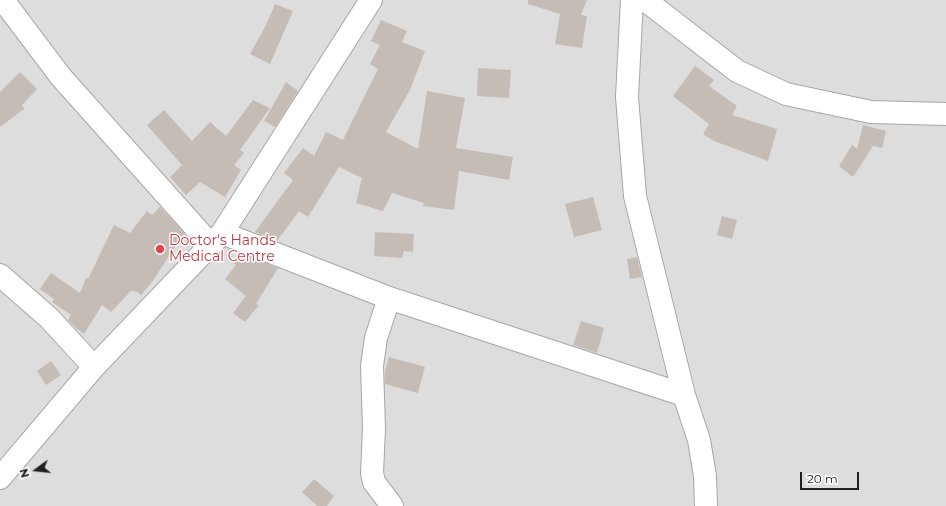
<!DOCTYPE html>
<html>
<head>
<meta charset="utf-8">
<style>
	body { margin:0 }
	#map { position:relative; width:946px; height:506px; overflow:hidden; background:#f0ede7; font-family:Montserrat,sans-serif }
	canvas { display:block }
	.north { position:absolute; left:16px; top:450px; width:40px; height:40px; -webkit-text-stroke:3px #fff; paint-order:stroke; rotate:255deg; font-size:11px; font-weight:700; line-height:16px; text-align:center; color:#202020 }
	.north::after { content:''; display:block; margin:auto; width:14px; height:18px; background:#202020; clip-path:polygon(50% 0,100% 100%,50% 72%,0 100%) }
	.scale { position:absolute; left:800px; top:472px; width:59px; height:18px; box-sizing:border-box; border:2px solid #202020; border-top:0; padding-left:5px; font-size:12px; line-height:14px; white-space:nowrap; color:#202020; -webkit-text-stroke:3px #fff; paint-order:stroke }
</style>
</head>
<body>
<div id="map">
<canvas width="946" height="506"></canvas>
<div class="north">N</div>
<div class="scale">20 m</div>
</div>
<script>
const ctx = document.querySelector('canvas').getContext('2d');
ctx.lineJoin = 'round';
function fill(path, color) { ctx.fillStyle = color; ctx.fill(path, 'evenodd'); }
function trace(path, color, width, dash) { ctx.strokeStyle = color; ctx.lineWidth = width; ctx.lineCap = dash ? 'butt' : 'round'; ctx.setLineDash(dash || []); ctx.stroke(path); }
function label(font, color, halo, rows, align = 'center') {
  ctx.font = font + ' Montserrat,sans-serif'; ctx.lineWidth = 3; ctx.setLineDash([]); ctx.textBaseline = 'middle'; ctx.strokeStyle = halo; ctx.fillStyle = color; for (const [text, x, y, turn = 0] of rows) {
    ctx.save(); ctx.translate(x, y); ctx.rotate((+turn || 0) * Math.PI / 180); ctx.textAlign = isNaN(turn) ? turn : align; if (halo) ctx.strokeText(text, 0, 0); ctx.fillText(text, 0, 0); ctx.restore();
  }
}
const residential = new Path2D(`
	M0 0H946V506H0Z`);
const building = new Path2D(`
	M528 0H587L581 15 587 16 582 48 555 44 560 14 528 4Z
	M275 4 293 11 270 64 250 54 266 25Z
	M381 20 407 31 402 42 425 51 410 90 386 132 418 149 427 91 465 98 456 148 513 157 509 180 459 171 454 210 423 206 424 203 392 193 383 211 356 203 362 178 339 167 308 217 299 211 277 241 255 232 293 180 284 173 303 148 314 156 326 132 343 140 378 69 370 64 380 45 371 41Z
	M695 66 714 80 709 86 737 106 732 115 777 129 768 161 714 141 703 134 709 124 673 96Z
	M478 68 511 70 509 98 477 96Z
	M20 72 37 89 22 105 24 109 0 127V92Z
	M286 82 298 91 275 127 264 121Z
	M253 100 270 108 240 150 244 153 234 165 241 170 225 197 200 182 186 195 170 177 182 165 147 125 164 110 192 141 210 122 226 136Z
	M863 125 886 131 882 148 873 146 853 177 839 166 852 145 857 149Z
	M593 197 602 230 574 237 565 204Z
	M160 207 184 233 152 282 141 295 136 291 135 292 132 290 111 312 102 305 84 334 76 328 68 320 71 315 52 302 54 299 40 289 51 273 80 293 86 278 88 279 114 225 130 233 147 211 152 215Z
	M722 216 737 220 732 239 717 235Z
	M375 232 414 234 413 252 404 251 402 258 374 256Z
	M240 253 278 268 256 304 259 305 245 322 233 313 246 296 225 279 236 265 233 263Z
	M637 257 642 277 630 279 627 259Z
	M581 321 604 328 597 353 573 345Z
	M389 357 425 367 418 393 385 384V372Z
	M51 361 61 375 46 385 37 371Z
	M314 479 334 496 327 506H317L302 492Z`);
const minor = new Path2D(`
	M3 0 61 77 211 245
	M632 0 627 97 635 196 684 395 699 440 705 476 706 506
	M222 233 389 298 684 395
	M0 275 49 318 94 367
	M389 298 376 338 372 366 374 428 372 473 374 482 392 506`);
const tertiary = new Path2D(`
	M645 0 737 71 786 94 871 112 946 114
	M0 478 94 367 222 233 371 0`);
const markers = [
	[160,249,5,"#e0444e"]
];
const healthNames = [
	["Doctor's Hands",169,241],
	["Medical Centre",169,257]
];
fill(residential, '#dedddd');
fill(building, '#c5bcb6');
trace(minor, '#a7a7a7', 24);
trace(tertiary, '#a7a7a7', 24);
trace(minor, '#fff', 22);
trace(tertiary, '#fff', 22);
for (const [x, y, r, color] of markers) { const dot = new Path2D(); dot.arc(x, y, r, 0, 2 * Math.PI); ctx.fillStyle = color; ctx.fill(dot); trace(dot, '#fff', 1.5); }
label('14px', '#be3a42', '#fff', healthNames, 'left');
</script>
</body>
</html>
